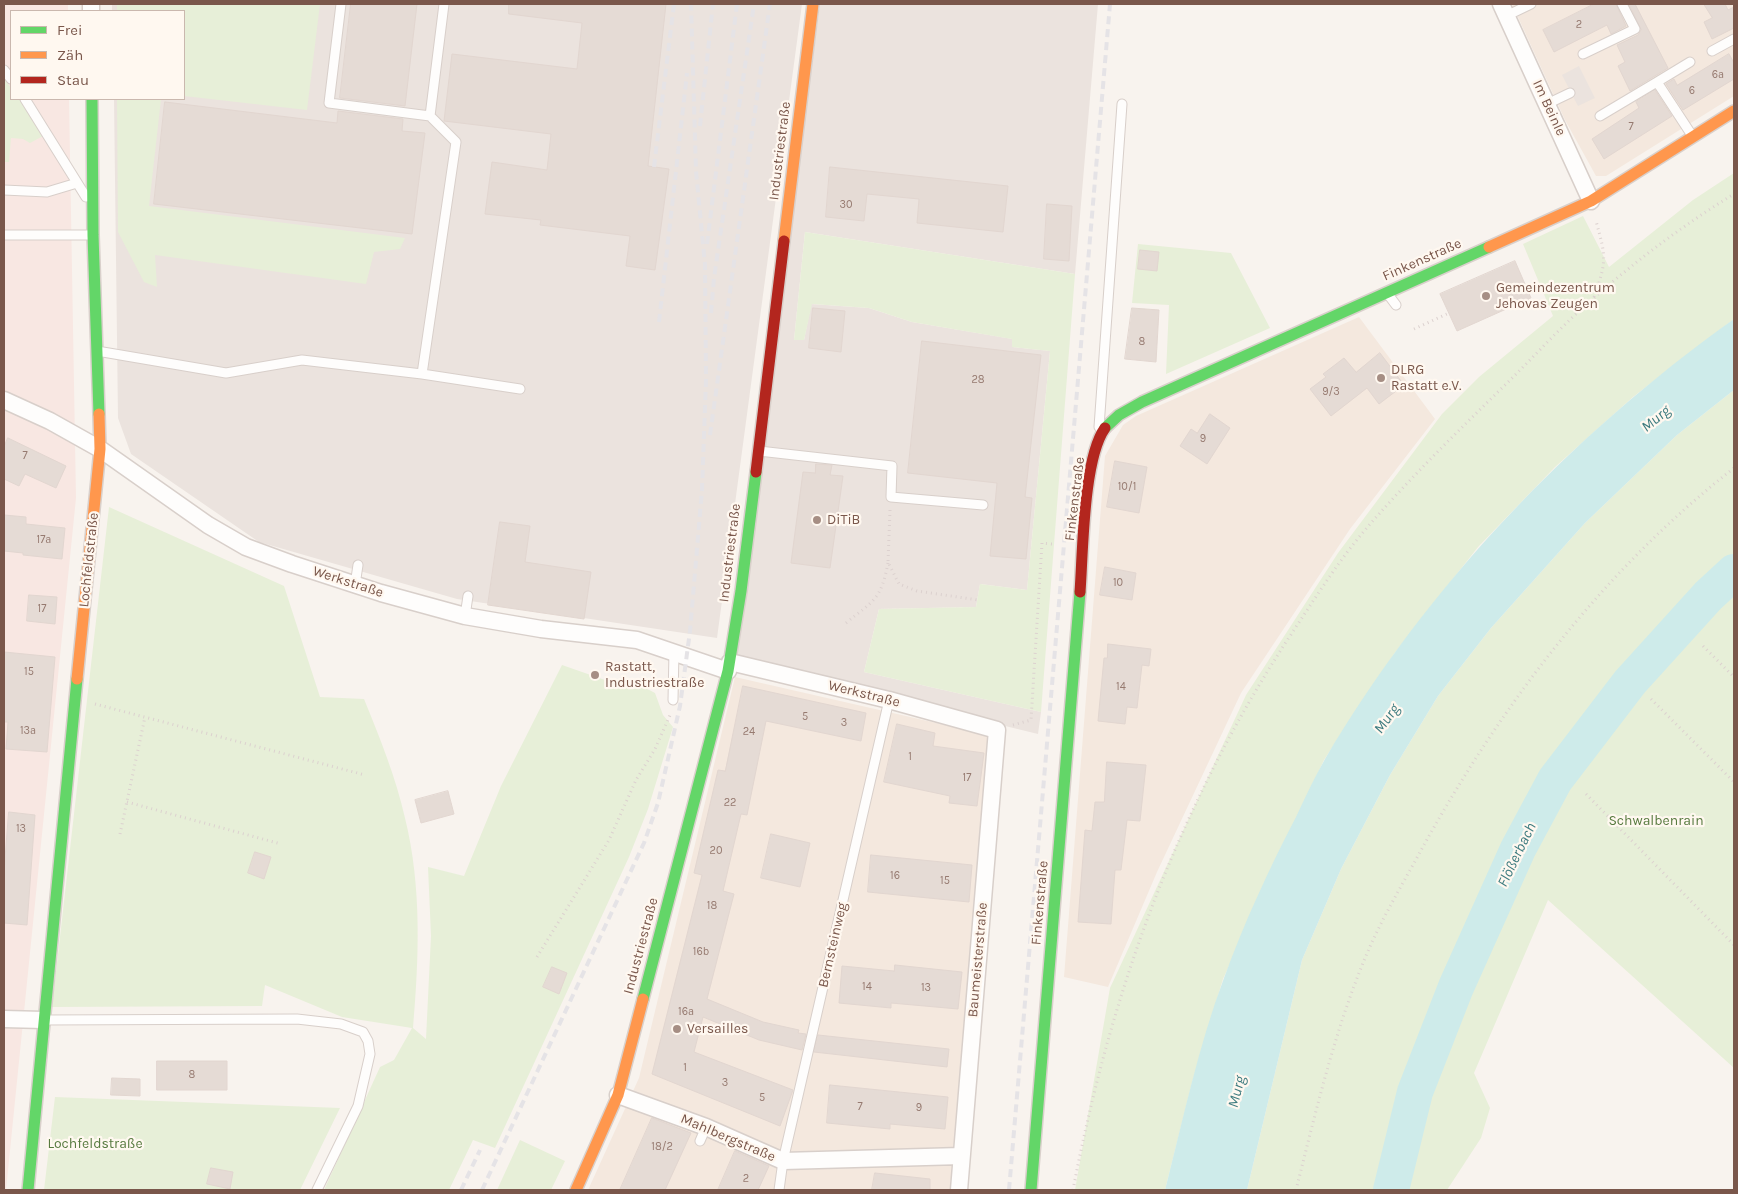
<!DOCTYPE html>
<html>
<head>
<meta charset="utf-8">
<style>
	body { margin:0 }
	#map { position:relative; width:1738px; height:1194px; overflow:hidden; background:#f8f3ee; font-family:Karla,sans-serif }
	canvas { display:block }
	.frame { position:absolute; inset:0; border:5px solid #7a574b; pointer-events:none }
	.legend { position:absolute; left:10px; top:10px; width:175px; height:90px; box-sizing:border-box; background:#fff8f0; border:1px solid #cab8ae; margin:0; padding:6px 9px; list-style:none; font-size:15px; color:#7a574b }
	.legend li { display:flex; align-items:center; gap:10px; height:25px }
	.legend b { width:25px; border:1px solid #cab8ae }
</style>
</head>
<body>
<div id="map">
<canvas width="1738" height="1194"></canvas>
<div class="frame"></div>
<ul class="legend">
<li><b style="height:6px;background:#63d668"></b>Frei</li>
<li><b style="height:6px;background:#ff974d"></b>Zäh</li>
<li><b style="height:6px;background:#b3261e"></b>Stau</li>
</ul>
</div>
<script>
const ctx = document.querySelector('canvas').getContext('2d');
ctx.lineJoin = 'round';
function fill(path, color) { ctx.fillStyle = color; ctx.fill(path, 'evenodd'); }
function trace(path, color, width, dash) { ctx.strokeStyle = color; ctx.lineWidth = width; ctx.lineCap = dash ? 'butt' : 'round'; ctx.setLineDash(dash || []); ctx.stroke(path); }
function label(font, color, halo, rows, align = 'center') {
  ctx.font = font + ' Karla,sans-serif'; ctx.lineWidth = 4.5; ctx.setLineDash([]); ctx.textBaseline = 'middle'; ctx.strokeStyle = halo; ctx.fillStyle = color; for (const [text, x, y, turn = 0] of rows) {
    ctx.save(); ctx.translate(x, y); ctx.rotate((+turn || 0) * Math.PI / 180); ctx.textAlign = isNaN(turn) ? turn : align; if (halo) ctx.strokeText(text, 0, 0); ctx.fillText(text, 0, 0); ctx.restore();
  }
}
const residential = new Path2D(`
	M1512 4H1734V96L1606 176H1596L1565 120Z
	M1359 317 1435 419 1350 529 1241 693 1157 872 1108 987 1064 977 1105 456 1123 425 1136 416Z
	M735 677 989 735 950 1190H588L639 1078Z`);
const commercial = new Path2D(`
	M4 4H68V11H11V99H69L76 498 6 1190H4Z`);
const industrial = new Path2D(`
	M112 4H802L717 638 457 599 259 542 131 454 118 418 114 99H184V11H112Z
	M820 4H1098L1075 274 805 232 794 340H804L811 304 869 308 912 322 1013 339V347L1050 351 1027 590 980 584 976 607 879 609 864 672 1041 712 1038 734 734 660Z
	M1579 66 1595 98 1578 106 1562 75Z`);
const green = new Path2D(`
	M117 4H320L307 110 184 96V11H117Z
	M4 78 11 88V99H19L43 136 30 143 23 139 11 138 9 162H4Z
	M117 99H161L149 206 405 238 400 249 374 252 366 284 155 255 157 287 144 282 118 232Z
	M1734 173V319L1633 397 1555 467 1478 547 1394 654 1324 760 1223 979 1192 1083 1165 1190H1075L1110 988 1246 695 1338 553 1442 414 1479 377 1553 316 1523 244 1583 216 1609 267 1693 200Z
	M805 232 1075 274 1041 712 864 672 879 609 976 607 980 584 1027 590 1050 351 1012 347V339L912 322 869 308 812 304 804 340H794Z
	M1138 244 1231 253 1270 328 1166 374 1169 305 1132 303Z
	M1734 390V564L1707 589 1627 677 1551 774 1525 819 1454 976 1540 820 1636 686 1734 586V1068L1548 900 1474 1073 1490 1108 1481 1138 1447 1190H1247L1302 960 1341 869 1390 775 1438 696 1491 628 1585 523 1677 435Z
	M109 507 284 586 320 697 364 699C380 738 396 778 405 818 422 887 419 959 413 1028L426 1039 431 936 428 867 464 876 501 786 562 665 605 680 636 683 655 693 663 715 673 727 648 809 629 857 495 1148 473 1140 449 1190H324L380 1067 394 1060 412 1028 342 1017 265 985 262 1006 52 1007Z
	M55 1097 340 1108 300 1190H44Z
	M520 1140 565 1161 551 1190H497Z`);
const water = new Path2D(`
	M1734 319V390L1677 435 1585 523 1491 628 1438 696 1390 775 1341 869 1302 960 1247 1190H1165C1183 1120 1198 1047 1224 978 1244 923 1269 869 1296 817 1305 798 1314 778 1325 759 1428 585 1570 436 1734 319Z`);
const river = new Path2D(`
	M1391 1190 1415 1092 1456 987 1518 849 1555 780 1630 682 1708 596 1734 572`);
const building = new Path2D(`
	M351 4H417L405 106 340 98Z
	M509 4H666L648 166 669 169 655 270 626 266 630 236 540 225 541 220 485 214 492 162 547 170 551 134 444 121 452 54 577 69 582 23 509 14Z
	M1594 4H1616L1626 26 1611 34 1607 25 1554 52 1543 30Z
	M1629 4H1635L1668 68 1630 91 1618 66 1625 62 1617 45 1638 35 1641 30Z
	M1704 4H1725L1728 10 1734 7V28L1712 39 1704 22 1712 18Z
	M1729 54 1734 63V79L1683 110 1666 84 1674 79 1677 85Z
	M1655 90 1672 116 1604 159 1592 139 1639 108 1636 102Z
	M165 102 337 123 338 111 403 119 402 131 425 133 412 234 154 204Z
	M830 167 1008 186 1003 232 917 223 919 199 867 194 864 221 826 217Z
	M1047 204 1072 206 1069 261 1044 259Z
	M1140 250 1159 252 1157 271 1138 269Z
	M1515 261 1531 298 1457 331 1440 294Z
	M813 308 845 311 841 352 809 348Z
	M1132 308 1159 310 1156 362 1125 359Z
	M922 341 1041 355 1025 497 1032 498 1026 559 990 556 997 483 908 473Z
	M1380 353 1404 385 1379 404 1367 388 1331 416 1310 389 1326 377 1323 374 1344 358 1356 372Z
	M1210 414 1230 428 1207 464 1180 446 1191 429 1197 433Z
	M8 438 66 466 56 488 25 474 19 486 4 479V447Z
	M1115 461 1147 467 1139 513 1107 507Z
	M816 464 832 465 830 475 843 476 830 568 791 563 803 472 815 473Z
	M4 515 26 517V524L65 528 62 559 23 555V553L4 551Z
	M500 522 530 526 525 562 591 572 584 619 488 605Z
	M1105 567 1136 573 1132 600 1100 595Z
	M29 595 57 597 55 624 27 621Z
	M1108 644 1151 649 1149 666 1142 665 1137 708 1127 707 1125 724 1098 721 1104 658H1107Z
	M4 652 55 657 47 752 6 749 8 722H4Z
	M743 686 866 713 861 741 766 721 747 815 741 814 723 891 734 894 707 999 763 1022 799 1030 798 1033 806 1034 802 1050 759 1040 703 1017 694 1052 793 1090 780 1126 652 1074 702 875 694 873 718 770 725 771Z
	M897 724 935 733 933 746 984 753 977 806 949 803 950 796 884 782Z
	M1107 762 1146 765 1140 821 1127 820 1121 870H1115L1111 924 1078 922 1085 830 1092 831 1095 802H1104Z
	M448 791 454 814 421 823 415 800Z
	M9 812 35 815 27 925 4 923V872Z
	M771 834 810 843 800 887 761 878Z
	M255 852 271 857 264 879 248 873Z
	M871 855 972 865 969 902 868 892Z
	M895 965 962 972 958 1009 891 1003V1008L839 1003 842 966 894 971Z
	M552 967 567 973 559 994 543 987Z
	M818 1035 949 1049 947 1067 814 1052Z
	M157 1061H227V1090H157Z
	M112 1078 140 1079V1096L111 1095Z
	M830 1085 948 1097 945 1129 890 1124V1129L827 1123Z
	M652 1118 691 1133 665 1190H620Z
	M735 1151 769 1166 758 1190H718Z
	M211 1168 233 1172 230 1189 207 1184Z
	M875 1173 930 1179V1190H872Z`);
const path = new Path2D(`
	M1594 297C1607 261 1606 257 1596 221
	M1414 329 1449 313
	M890 510 888 562 899 584 917 591 978 600
	M846 623C874 600 881 600 888 563
	M1703 646 1734 677
	M1651 699 1734 782
	M95 704 365 775
	M1013 725 1031 720 1042 543 1052 544
	M1586 794 1734 945
	M127 802 281 844
	M120 834 145 717
	M537 957 609 840 636 780 655 749 671 713
	M1073 1190C1111 991 1178 806 1290 636 1314 600 1337 563 1365 530 1408 480 1455 434 1502 388 1533 358 1562 325 1595 297 1638 259 1685 224 1734 194
	M1296 1190C1317 1107 1337 1020 1372 942 1386 912 1403 883 1419 854 1499 708 1602 571 1734 468`);
const lane = new Path2D(`
	M341 4 329 103 430 116 444 4
	M1506 16 1531 4
	M1712 51 1734 39
	M1583 54 1635 29 1622 4
	M4 70 11 79
	M1657 82 1690 62
	M25 99 86 197
	M1547 104 1570 93
	M430 116 456 142 422 374 520 389
	M1600 116 1657 82 1693 137
	M4 190 47 192 77 183
	M4 235H92
	M1387 293 1396 305
	M97 351 226 373 302 360 422 374
	M1099 427 1122 104
	M759 451 892 466 891 497 983 505
	M355 585 358 565
	M465 616 468 596
	M673 700 674 651
	M43 1020 297 1019 341 1024 363 1032 368 1041 370 1054 358 1106 317 1190
	M700 1141 706 1127
	M779 1190 783 1161 889 700`);
const street = new Path2D(`
	M91 4V11
	M1501 4 1591 201
	M4 400 50 421 100 449 208 525 246 547 292 564 381 593 465 616 541 629 637 640 728 671
	M730 662 889 700 997 730 959 1190
	M4 1019 43 1020
	M618 1095 706 1127 783 1161 961 1156`);
const fast = new Path2D(`
	M92 99 93 235 99 414
	M1105 428 1119 415 1142 402 1489 247
	M643 999 728 671 741 591 756 472
	M28 1190 77 679
	M1031 1190 1080 592`);
const slow = new Path2D(`
	M784 241 813 4
	M1489 247 1591 201 1734 111
	M77 679 100 449 99 414
	M576 1190 618 1095 643 999`);
const jam = new Path2D(`
	M756 472 784 241
	M1080 592C1083 552 1083 459 1105 428`);
const rail = new Path2D(`
	M700 126 713 4
	M654 167 674 4
	M707 244 737 4
	M711 313 714 278 754 4
	M659 322 687 73
	M710 435 770 4
	M461 1190 480 1150
	M482 1190 644 843 658 803 680 706 690 631 702 490 706 380 705 265 696 171 691 4
	M1009 1190 1110 4`);
const markers = [
	[1486,296,5,"#a68e84"],
	[1381,378,5,"#a68e84"],
	[817,520,5,"#a68e84"],
	[595,675,5,"#a68e84"],
	[677,1029,5,"#a68e84"]
];
const numberNames = [
	["2",1579,25],
	["6a",1718,75],
	["6",1692,91],
	["7",1631,127],
	["30",846,205],
	["8",1142,342],
	["28",978,380],
	["9/3",1331,392],
	["9",1203,439],
	["7",25,456],
	["10/1",1127,487],
	["17a",44,540],
	["10",1118,583],
	["17",42,609],
	["15",29,672],
	["14",1121,687],
	["5",805,717],
	["3",844,723],
	["13a",28,731],
	["24",749,732],
	["1",910,757],
	["17",967,778],
	["22",730,803],
	["13",21,829],
	["20",716,851],
	["16",895,876],
	["15",945,881],
	["18",712,906],
	["16b",701,952],
	["14",867,987],
	["13",926,988],
	["16a",686,1012],
	["1",685,1068],
	["8",192,1075],
	["3",725,1083],
	["5",762,1098],
	["7",860,1107],
	["9",919,1108],
	["18/2",662,1147],
	["2",746,1179]
];
const streetNames = [
	["Im Beinle",1549,108,65],
	["Industriestraße",780,151,-83],
	["Finkenstraße",1422,260,-24],
	["Finkenstraße",1075,499,-83],
	["Industriestraße",730,553,-83],
	["Lochfeldstraße",89,560,-84],
	["Werkstraße",348,582,18],
	["Werkstraße",864,694,14],
	["Finkenstraße",1040,903,-85],
	["Bernsteinweg",833,945,-77],
	["Industriestraße",641,946,-75],
	["Baumeisterstraße",978,960,-85],
	["Mahlbergstraße",728,1138,23]
];
const poiNames = [
	["Gemeindezentrum",1496,288],
	["Jehovas Zeugen",1496,304],
	["DLRG",1391,370],
	["Rastatt e.V.",1391,386],
	["DiTiB",827,520],
	["Rastatt,",605,667],
	["Industriestraße",605,683],
	["Versailles",687,1029]
];
const parkNames = [
	["Schwalbenrain",1656,821],
	["Lochfeldstraße",95,1144]
];
const waterNames = [
	["Murg",1656,419,-39],
	["Murg",1387,719,-54],
	["Flößerbach",1517,855,-64],
	["Murg",1237,1092,-76]
];
fill(residential, '#f4e8de');
fill(commercial, '#f8e7e2');
fill(industrial, '#ebe3de');
fill(green, '#e7efd8');
fill(water, '#ceebea');
trace(river, '#ceebea', 36);
fill(building, '#e5dbd5');
trace(building, '#e2d6d0', 1);
trace(lane, '#d8cfca', 11);
trace(street, '#d8cfca', 19);
trace(fast, '#d9d0cb', 14);
trace(slow, '#d9d0cb', 14);
trace(jam, '#d9d0cb', 14);
trace(path, '#dcd1cf', 3, [1, 4]);
trace(lane, '#fefdfc', 9);
trace(street, '#fefdfc', 16);
trace(fast, '#63d668', 11);
trace(slow, '#ff974d', 11);
trace(jam, '#b3261e', 11);
trace(rail, '#e5e3e6', 4, [8, 5]);
for (const [x, y, r, color] of markers) { const dot = new Path2D(); dot.arc(x, y, r, 0, 2 * Math.PI); ctx.fillStyle = color; ctx.fill(dot); trace(dot, '#fff8f0', 2); }
label('11px', '#967a70', null, numberNames);
label('14px', '#7a574b', '#fff8f0', streetNames);
label('14px', '#7a574b', '#fff8f0', poiNames, 'left');
label('14px', '#577a3f', '#fff8f0', parkNames);
label('italic 15px', '#3d7b7f', '#fff8f0', waterNames);
</script>
</body>
</html>
